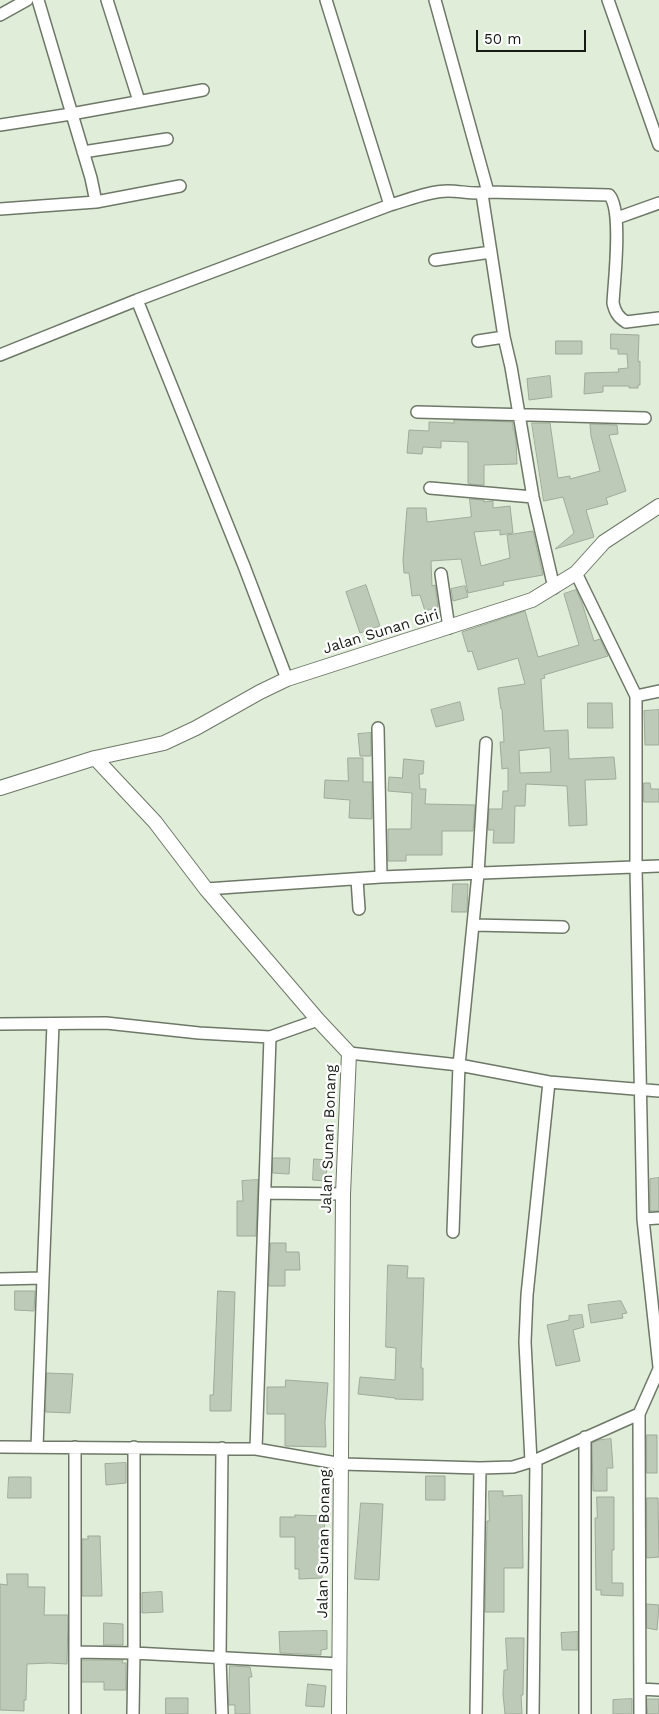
<!DOCTYPE html>
<html>
<head>
<meta charset="utf-8">
<style>
	body { margin:0 }
	#map { position:relative; width:659px; height:1714px; overflow:hidden; background:#e0edd9; font-family:"Work Sans",sans-serif }
	canvas { display:block }
	.scale { position:absolute; left:476px; top:30px; width:110px; height:22px; box-sizing:border-box; border:2px solid #161b14; border-top:0; padding-left:6px; font-size:15px; line-height:18px; white-space:nowrap; color:#161b14; -webkit-text-stroke:4px #fff; paint-order:stroke }
</style>
</head>
<body>
<div id="map">
<canvas width="659" height="1714"></canvas>
<div class="scale">50 m</div>
</div>
<script>
const ctx = document.querySelector('canvas').getContext('2d');
ctx.lineJoin = 'round';
function fill(path, color) { ctx.fillStyle = color; ctx.fill(path, 'evenodd'); }
function trace(path, color, width, dash) { ctx.strokeStyle = color; ctx.lineWidth = width; ctx.lineCap = dash ? 'butt' : 'round'; ctx.setLineDash(dash || []); ctx.stroke(path); }
function label(font, color, halo, rows, align = 'center') {
  ctx.font = font + ' "Work Sans",sans-serif'; ctx.lineWidth = 4.5; ctx.setLineDash([]); ctx.textBaseline = 'middle'; ctx.strokeStyle = halo; ctx.fillStyle = color; for (const [text, x, y, turn = 0] of rows) {
    ctx.save(); ctx.translate(x, y); ctx.rotate((+turn || 0) * Math.PI / 180); ctx.textAlign = isNaN(turn) ? turn : align; if (halo) ctx.strokeText(text, 0, 0); ctx.fillText(text, 0, 0); ctx.restore();
  }
}
const building = new Path2D(`
	M611 334 639 335 638 362 640 361V385H638V388H629V386H603V392L584 394 585 373 619 372 618 369 628 368 627 354H618V349H611Z
	M556 341H582V354H556Z
	M550 376 552 397 529 400 527 379Z
	M454 420 513 422V429H514L516 440 517 464 484 465V485L469 484 468 483V442L441 441V448L423 447 422 454 407 453 409 430 429 431V422L454 423Z
	M532 423H550L558 478 570 476V479L600 471 591 436 590 424 617 425 618 434 609 435 626 491 606 498 608 504 586 510 594 537 555 549 574 533 563 497 544 501Z
	M470 499 484 500V502L493 501V508L510 506 513 533 500 535V530L474 532 481 566 510 558 507 535 533 531 543 575 503 582 504 585 468 593 461 559 431 561 432 586 435 585 438 607 425 611 420 595 412 596 409 573H404L403 560 407 508H426L427 522 471 517Z
	M366 585 380 626 360 633 346 592Z
	M465 586 468 597 453 601 451 589Z
	M576 590 582 603 594 641 600 639 608 656 544 675 545 678 541 679 544 731 568 730 569 759 614 757 616 779 585 780 587 825 569 826 567 786 526 784 525 806H515L514 843H493L494 830H488L489 809H502L503 791H508V768L502 769 500 742H504L502 709H501L498 688 525 684 518 658 478 670 472 651 468 652 462 632 525 611 538 657 579 645 564 594ZM550 748 551 772 520 773 519 751Z
	M460 702 464 720 436 727 431 710Z
	M588 703H612L613 728H588Z
	M659 710V745H645L644 711Z
	M371 733V756H360L358 734Z
	M348 758H363V782H372V819L349 818 350 800 324 798 325 780 348 781Z
	M404 759 424 761 423 774H419L420 789H426L425 804 475 805 473 831H442V855H406V861H388V829H411L412 793 388 791 389 777 402 778Z
	M644 783H650L651 789H659V802H644Z
	M453 884H468L467 912H452Z
	M273 1158H290L289 1174 273 1173Z
	M314 1159 327 1160 326 1181 313 1180Z
	M659 1178V1211H650V1179Z
	M258 1180 256 1236H237V1201H243L242 1181Z
	M271 1243H286V1252H299L300 1270H285V1286H269Z
	M388 1265 408 1266 407 1278H424L421 1368H423V1400L395 1399V1398L358 1394 360 1377 395 1380 396 1348 386 1347Z
	M15 1291H35L34 1311 15 1310Z
	M218 1291 235 1292 231 1411H210V1395H213Z
	M621 1301 627 1313 622 1314 623 1318 591 1323 588 1305Z
	M582 1315 584 1327 573 1330 580 1361 556 1366 547 1325 569 1320V1316Z
	M47 1373 73 1374 70 1413 46 1412Z
	M286 1380 328 1383 325 1422 326 1447 285 1446V1414H267V1387H285Z
	M647 1435H657V1473H647Z
	M611 1439 613 1468H607V1491H593L592 1443 599 1440Z
	M126 1463V1483L106 1485 105 1464Z
	M426 1476H445V1500H426Z
	M9 1477H31V1498H8Z
	M489 1491H503V1496L522 1495 523 1568H504V1612H485L487 1521H489Z
	M597 1497H614V1550H612V1583H623V1596L601 1595V1590H596L595 1518H597Z
	M647 1498H658L659 1557 647 1558Z
	M361 1503 383 1504 379 1580 355 1579Z
	M295 1515 325 1516 324 1537H321L322 1578 299 1579V1569H295V1537H280V1517H295Z
	M88 1536H100L102 1596H82V1539H88Z
	M7 1574H28V1587H45L44 1615H68L67 1664 49 1663 27 1664 26 1700H24V1711L0 1710V1584L7 1585Z
	M162 1592 163 1612 142 1613V1593Z
	M647 1604 659 1605 657 1630 647 1628Z
	M104 1623 123 1624V1645H104Z
	M327 1631V1649L321 1650V1655L280 1653 279 1632Z
	M578 1632V1650H562L561 1633Z
	M506 1638H524L523 1695H521L522 1714H505L503 1694 504 1670H507Z
	M82 1660H123L122 1663H126V1690H104V1682H82Z
	M230 1666 250 1667 252 1677H249L250 1714H235V1705H229Z
	M308 1684 326 1686 324 1707 306 1706Z
	M166 1698H188V1714H166Z
	M632 1699V1714H613V1700Z
	M647 1699H659V1714H648Z`);
const minor = new Path2D(`
	M38 0 91 178 96 202 180 186
	M107 0 139 101
	M326 0 390 205C408 200 429 191 448 191 462 191 475 195 488 192L609 195C623 209 614 282 613 303 615 312 618 317 626 322L659 318
	M435 0 488 192
	M608 0 659 145
	M0 15 27 0
	M0 125 71 114 203 90
	M83 152 167 139
	M482 194 504 337 511 367 533 497 554 588
	M0 209 96 202
	M617 218 659 203
	M435 260 491 252
	M137 300 244 566 287 679
	M478 341 504 337
	M0 355 137 300 390 205
	M417 412 645 418
	M430 488 533 497
	M576 573 636 696V868L643 1219 659 1367
	M441 574 449 628
	M636 696 659 691
	M378 728 381 877
	M357 879 359 909
	M206 889 381 877 659 866
	M473 925 563 927
	M0 1024 106 1023 199 1033 270 1037 318 1020
	M349 1053 459 1065 549 1082 659 1091
	M265 1193 343 1194
	M643 1219 659 1218
	M453 1232 459 1065 478 874 486 743
	M43 1278 53 1024
	M0 1279 43 1278 37 1447
	M0 1447 256 1449 342 1464 480 1468 513 1467 536 1460 639 1414
	M256 1449 270 1037
	M531 1462 525 1342 527 1295 549 1082
	M75 1652 134 1653 340 1664
	M640 1689 659 1690
	M75 1714V1447
	M133 1714 134 1653V1447
	M222 1714 220 1659 222 1448
	M476 1714 480 1468
	M533 1714 536 1460
	M585 1714V1437
	M640 1714 639 1414 659 1369`);
const tertiary = new Path2D(`
	M95 758 164 743 196 728 260 692 287 679 532 600 576 573 604 542 659 506
	M0 788 95 758 155 822 206 889 318 1020 349 1053 343 1194 339 1714`);
const streetNames = [
	["Jalan Sunan Giri",381,632,-17],
	["Jalan Sunan Bonang",329,1139,-88],
	["Jalan Sunan Bonang",324,1544,-89]
];
fill(building, '#bdcab7');
trace(building, '#9fab99', 1);
trace(minor, '#6d7867', 14);
trace(tertiary, '#6d7867', 16);
trace(minor, '#fff', 11);
trace(tertiary, '#fff', 14);
label('15px', '#161b14', '#fff', streetNames);
</script>
</body>
</html>
